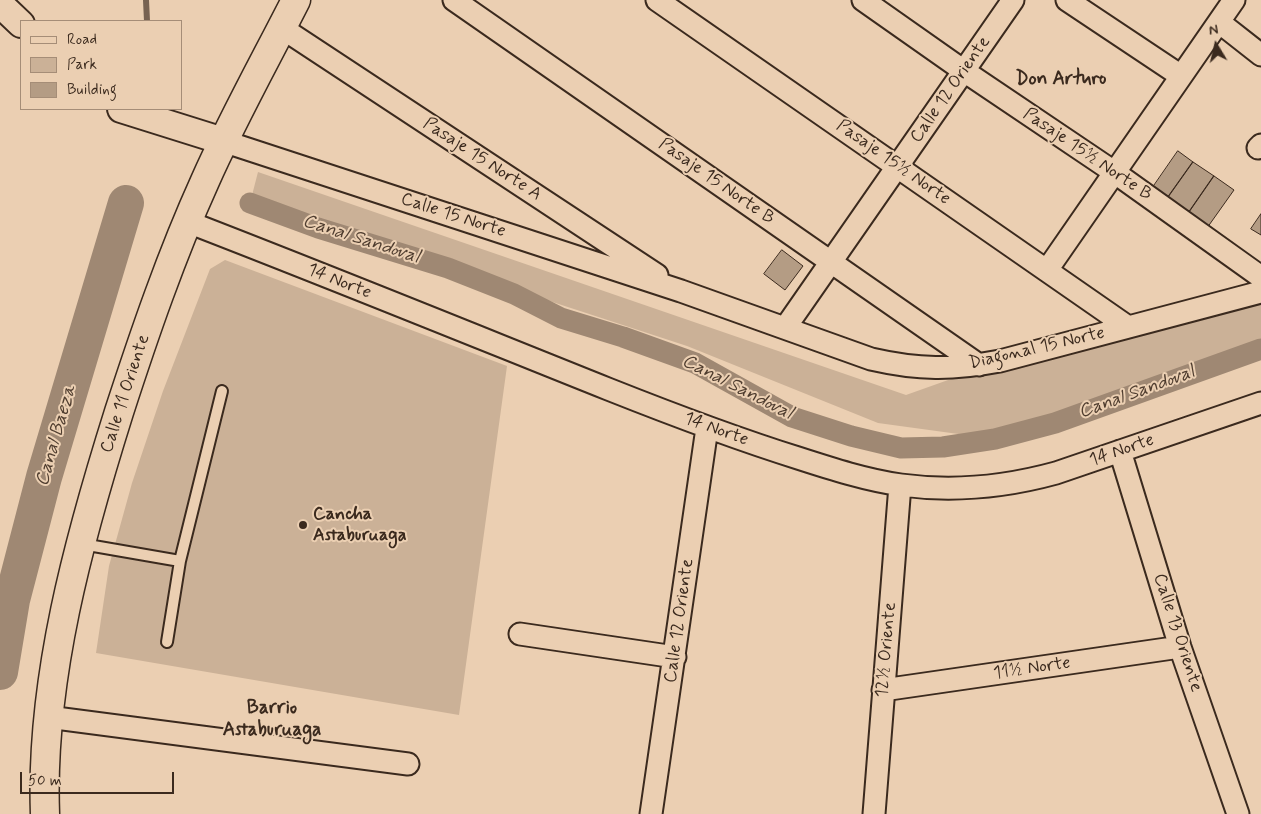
<!DOCTYPE html>
<html>
<head>
<meta charset="utf-8">
<style>
	body { margin:0 }
	#map { position:relative; width:1261px; height:814px; overflow:hidden; background:#ebcfb2; font-family:Mynerve,sans-serif }
	canvas { display:block }
	.legend { position:absolute; left:20px; top:20px; width:162px; height:90px; box-sizing:border-box; background:#ebcfb2; border:1px solid #a58d77; margin:0; padding:6px 9px; list-style:none; font-size:15px; color:#3b2a1e }
	.legend li { display:flex; align-items:center; gap:10px; height:25px }
	.legend b { width:25px; border:1px solid #a58d77 }
	.north { position:absolute; left:1191px; top:20px; width:50px; height:50px; -webkit-text-stroke:4px #ebcfb2; paint-order:stroke; rotate:351deg; font-size:14px; font-weight:700; line-height:20px; text-align:center; color:#3b2a1e }
	.north::after { content:''; display:block; margin:auto; width:18px; height:22px; background:#3b2a1e; clip-path:polygon(50% 0,100% 100%,50% 72%,0 100%) }
	.scale { position:absolute; left:20px; top:772px; width:154px; height:22px; box-sizing:border-box; border:2px solid #3b2a1e; border-top:0; padding-left:6px; font-size:15px; line-height:18px; white-space:nowrap; color:#3b2a1e; -webkit-text-stroke:4px #ebcfb2; paint-order:stroke }
</style>
</head>
<body>
<div id="map">
<canvas width="1261" height="814"></canvas>
<ul class="legend">
<li><b style="height:6px;background:#ebcfb2"></b>Road</li>
<li><b style="height:14px;background:#cbb197"></b>Park</li>
<li><b style="height:14px;background:#b49c84"></b>Building</li>
</ul>
<div class="north">N</div>
<div class="scale">50 m</div>
</div>
<script>
const ctx = document.querySelector('canvas').getContext('2d');
ctx.lineJoin = 'round';
function fill(path, color) { ctx.fillStyle = color; ctx.fill(path, 'evenodd'); }
function trace(path, color, width, dash) { ctx.strokeStyle = color; ctx.lineWidth = width; ctx.lineCap = dash ? 'butt' : 'round'; ctx.setLineDash(dash || []); ctx.stroke(path); }
function label(font, color, halo, rows, align = 'center') {
  ctx.font = font + ' Mynerve,sans-serif'; ctx.lineWidth = 4; ctx.setLineDash([]); ctx.textBaseline = 'middle'; ctx.strokeStyle = halo; ctx.fillStyle = color; for (const [text, x, y, turn = 0] of rows) {
    ctx.save(); ctx.translate(x, y); ctx.rotate((+turn || 0) * Math.PI / 180); ctx.textAlign = isNaN(turn) ? turn : align; if (halo) ctx.strokeText(text, 0, 0); ctx.fillText(text, 0, 0); ctx.restore();
  }
}
const green = new Path2D(`
	M258 172 906 395 1010 358 1261 293V347L995 439 878 423 687 346 250 203Z
	M225 260 507 366 459 715 96 653 109 566 132 483 163 391 210 269Z`);
const stream = new Path2D(`
	M146 0 147 21`);
const canal = new Path2D(`
	M250 203 318 228 448 268 514 294 561 318 623 337 695 363 792 417 851 436 901 448 943 447 995 439 1055 423 1261 349`);
const river = new Path2D(`
	M0 672 12 600 44 477 126 203`);
const building = new Path2D(`
	M1178 151 1193 162 1166 200 1151 190Z
	M1193 162 1214 176 1187 215 1166 200Z
	M1214 176 1234 190 1207 228 1187 215Z
	M1261 214V235L1251 229Z
	M782 250 803 266 785 290 764 274Z`);
const service = new Path2D(`
	M82 544 180 561 222 391
	M167 642 180 561`);
const minor = new Path2D(`
	M454 0 979 365
	M657 0 1128 327
	M863 0 964 71 1114 172 1261 277
	M1067 0 1181 76
	M1219 22 1261 55
	M282 28 657 275
	M223 141 681 291 871 359C919 370 952 370 1000 361L1261 292
	M1258 148 1261 145
	M188 222C328 276 468 333 608 389 671 414 734 438 798 458 832 469 866 480 901 485 953 492 1005 487 1056 473L1261 403
	M1047 270 1234 0
	M785 328 1013 0
	M1120 451 1180 647 1238 814
	M520 634 675 657
	M883 690 1180 647
	M48 717 408 764
	M651 814 707 428
	M874 814 900 485`);
const tertiary = new Path2D(`
	M0 4 21 24
	M121 109 223 141`);
const secondary = new Path2D(`
	M45 814C40 680 79 539 119 412 144 335 171 256 205 181 232 120 265 61 296 0`);
const markers = [
	[303,525,5,"#3b2a1e"]
];
const streetNames = [
	["Calle 12 Oriente",951,90,-55],
	["Pasaje 15½ Norte B",1087,155,34],
	["Pasaje 15 Norte A",482,160,33],
	["Pasaje 15½ Norte",893,163,35],
	["Pasaje 15 Norte B",716,182,35],
	["Calle 15 Norte",453,216,18],
	["14 Norte",339,282,22],
	["Diagonal 15 Norte",1037,349,-13],
	["Calle 11 Oriente",126,394,-72],
	["14 Norte",716,430,20],
	["14 Norte",1122,451,-19],
	["Calle 12 Oriente",680,621,-82],
	["Calle 13 Oriente",1177,633,72],
	["12½ Oriente",887,650,-85],
	["11½ Norte",1032,669,-8]
];
const poiNames = [
	["Cancha",313,515],
	["Astaburuaga",313,536]
];
const neighbourhoodNames = [
	["Don Arturo",1061,80],
	["Barrio",272,709],
	["Astaburuaga",272,731]
];
const waterNames = [
	["Canal Sandoval",361,240,18],
	["Canal Sandoval",737,388,27],
	["Canal Sandoval",1137,393,-20],
	["Canal Baeza",57,436,-74]
];
fill(green, '#cbb197');
trace(stream, '#776251', 6);
trace(canal, '#9f8873', 21);
trace(river, '#9f8873', 36);
fill(building, '#b49c84');
trace(building, '#3b2a1e', 1);
trace(service, '#3b2a1e', 14);
trace(minor, '#3b2a1e', 25);
trace(tertiary, '#3b2a1e', 30);
trace(secondary, '#3b2a1e', 31);
trace(service, '#ebcfb2', 10);
trace(minor, '#ebcfb2', 21);
trace(tertiary, '#ebcfb2', 26);
trace(secondary, '#ebcfb2', 28);
for (const [x, y, r, color] of markers) { const dot = new Path2D(); dot.arc(x, y, r, 0, 2 * Math.PI); ctx.fillStyle = color; ctx.fill(dot); trace(dot, '#ebcfb2', 2); }
label('18px', '#3b2a1e', '#ebcfb2', streetNames);
label('bold 18px', '#3b2a1e', '#ebcfb2', poiNames, 'left');
label('bold 19px', '#3b2a1e', '#ebcfb2', neighbourhoodNames);
label('italic 19px', '#4f3d2f', '#ebcfb2', waterNames);
</script>
</body>
</html>
